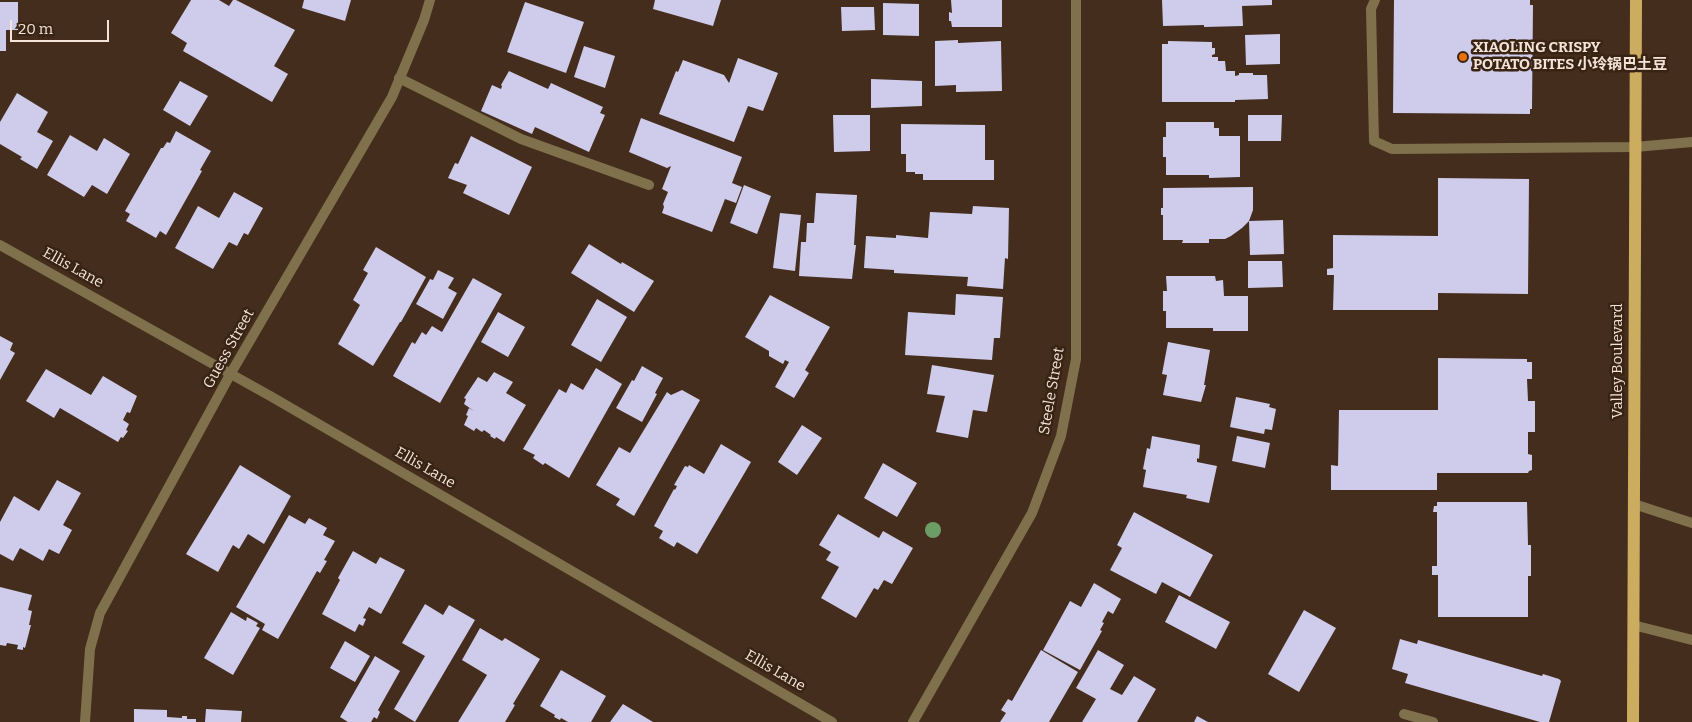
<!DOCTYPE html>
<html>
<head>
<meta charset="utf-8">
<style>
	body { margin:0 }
	#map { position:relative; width:1692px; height:722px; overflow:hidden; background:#442d1c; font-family:Bitter,serif }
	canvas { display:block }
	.scale { position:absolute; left:10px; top:20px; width:99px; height:22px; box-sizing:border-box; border:2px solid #f3e3d9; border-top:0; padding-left:6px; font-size:15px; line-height:18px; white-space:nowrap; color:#f3e3d9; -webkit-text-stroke:4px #392312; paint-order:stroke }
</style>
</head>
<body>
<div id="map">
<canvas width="1692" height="722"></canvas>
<div class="scale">20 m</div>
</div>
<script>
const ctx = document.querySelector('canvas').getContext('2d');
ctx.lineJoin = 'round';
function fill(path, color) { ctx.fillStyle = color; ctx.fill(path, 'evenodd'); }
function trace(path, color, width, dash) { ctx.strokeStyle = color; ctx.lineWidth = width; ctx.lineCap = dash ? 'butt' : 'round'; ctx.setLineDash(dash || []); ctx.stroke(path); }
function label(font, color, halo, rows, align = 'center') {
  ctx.font = font + ' Bitter,"Noto Sans SC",serif'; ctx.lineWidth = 5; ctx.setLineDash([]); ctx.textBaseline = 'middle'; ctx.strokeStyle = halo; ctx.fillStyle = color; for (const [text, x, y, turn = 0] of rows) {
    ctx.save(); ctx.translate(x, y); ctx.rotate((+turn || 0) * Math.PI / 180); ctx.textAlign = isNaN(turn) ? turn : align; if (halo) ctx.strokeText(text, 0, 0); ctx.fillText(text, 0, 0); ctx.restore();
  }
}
const building = new Path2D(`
	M191 0H219L229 6 233 0H236L295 30 274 66 288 74 272 102 183 51 187 43 171 33Z
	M304 0H351L345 21 302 8Z
	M655 0H721L713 26 653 9Z
	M951 0H1002V27H952L951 21H949V12L952 13Z
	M1162 0H1272V5L1242 6 1243 26 1204 27V25L1163 26Z
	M1394 0H1530V5H1533L1532 109H1530V114L1393 113Z
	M0 2H18V30H6V51H0Z
	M525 2 584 22 566 73 507 52Z
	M883 3 919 4V36L883 35Z
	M841 7H874L875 30 842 31Z
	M1280 34V64L1246 65 1245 35Z
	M958 40V43L1001 41 1002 91 956 92V85L935 86V41Z
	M1168 41 1212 42V48H1215V54L1212 55V57H1218V61H1225L1226 71H1235V76L1239 75V73H1253V75H1267L1268 99 1235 100V102H1162V44H1168Z
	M584 46 615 56 605 88 574 77Z
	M738 58 778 73 763 111 748 106 734 142 659 114 676 71 678 72 683 60 724 75 729 83Z
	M509 71 548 89 551 83 603 107 600 113 605 115 589 152 535 127 532 134 481 111 492 85 501 89 502 86 501 85Z
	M871 79 922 81V106L871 108Z
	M180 81 208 96 190 126 163 110Z
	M17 93 48 112 37 132 53 141 37 169 20 159 22 157 0 144V122Z
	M833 115H870V151L834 152Z
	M1248 115H1282L1281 141H1248Z
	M641 118 742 157 732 183 742 187 736 203 725 199 712 232 662 213 664 207 663 204 668 192 662 189 671 166 667 168 629 152Z
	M1166 122H1214V128H1219V136H1240V177L1209 178V175H1166V157H1163V137H1166Z
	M901 124 985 125V160H994V180H923V174H915V172H906V154H901Z
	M176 131 211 151 200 170 202 171 166 235 160 231 156 238 126 221 130 214 125 211 161 148H163L167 142 170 143Z
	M70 135 97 151 104 138 130 154 107 194 92 185 84 197 47 175Z
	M471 136 532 167 509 215 463 193 467 185 448 178 455 163 458 164Z
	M1438 178 1529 179 1528 294 1438 293V310H1333L1334 275H1327V269L1333 268V235L1438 236Z
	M744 185 771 196 757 234 730 223Z
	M1253 187V210L1249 221 1242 228 1231 236 1225 239H1209V243H1182L1183 240H1163V215H1161V208H1163V188Z
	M234 192 263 208 248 235 244 233 237 246 229 242 213 269 175 248 198 206 219 218Z
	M816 193 857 195 854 245H856L852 279 799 276 801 242H806L807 223H814Z
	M973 206 1009 208 1008 259 1005 258 1003 289 967 286 968 277 894 273V270L864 268 866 236 896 238V235L928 238 930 212 972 214Z
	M780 213 801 215 795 271 773 268Z
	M1283 220 1284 254 1250 255 1249 221Z
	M589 244 621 264 622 262 654 281 634 312 571 273Z
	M376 247 426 277 405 315 401 322H400L373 366 338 344 360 305 353 300 368 273 363 270Z
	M1248 261H1282L1283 287 1248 288Z
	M438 270 454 278 448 288 457 293 443 319 416 304 430 279 433 280Z
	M1166 276H1215L1216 281 1223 280 1224 296H1248V331H1213V328H1166V311H1163V291H1167Z
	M473 278 502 294 440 403 393 376 412 342 415 344 422 332 426 335 432 326 442 332Z
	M956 294 1003 297 1000 338H994L992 360 905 355 908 312 955 315Z
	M770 295 830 327 805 370 809 373 794 398 775 387 789 362 785 360 783 364 769 356V351L745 337Z
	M597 299 627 317 601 362 571 345Z
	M498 312 525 327 508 357 481 342Z
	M0 336 13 343 10 350 15 353 0 380Z
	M1168 342 1210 350 1204 385H1206L1201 402 1163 395 1167 375 1162 374Z
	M1438 358 1527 359V362H1532V379H1527L1528 401H1535V432H1528V454L1532 455V470L1529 471 1528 473H1437V490H1331V465L1338 466 1339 410H1438Z
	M932 365 994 375 987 412 973 410 968 438 936 432 945 396 927 394Z
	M642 366 663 378 655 393 657 394 642 422 616 408 632 380 634 381Z
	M596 368 622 384 569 478 545 463 543 465 533 458 535 455 523 449 559 389 566 393 571 383 583 390Z
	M46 369 91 395 103 376 137 396 130 413 127 412 123 420 129 424 126 430 128 431 123 438 121 437 118 442 60 408 54 418 26 401Z
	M494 372 513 382 506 393 526 405 504 442 496 437 495 439 490 436 491 435 484 430 482 432 476 428 474 431 464 425 468 416 466 415 469 408 474 411 464 404 466 399 464 398 478 377 487 382Z
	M682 390 700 400 634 516 616 505 620 499 596 485 619 447 630 453 667 392 671 395Z
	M1236 397 1270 404 1269 407 1276 409 1272 430 1265 429 1264 434 1230 427Z
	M802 425 822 438 797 475 778 462Z
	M1152 436 1200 445 1199 459 1197 458V462L1217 466 1209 503 1186 498 1187 495 1143 487 1146 470 1143 469 1147 448 1150 449Z
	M1237 436 1270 443 1265 468 1232 461Z
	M721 444 751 462 697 554 677 542 674 547 659 538 663 531 654 526 674 489 675 490 677 486 674 485 685 466 688 467 689 465 704 474Z
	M883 463 917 483 897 517 864 498Z
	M240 465 291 496 264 544 248 534 239 549 233 545 218 572 186 554Z
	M57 480 81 493 63 525 72 530 59 554 49 549 43 561 20 548 13 561 0 554V522L14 496 39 511Z
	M1437 502H1527L1528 545H1531V576H1528V617H1438V575H1432V566H1437V512H1433L1434 506H1437Z
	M1134 512 1213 555 1190 597 1162 582 1156 594 1110 570 1122 548 1117 545Z
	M838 514 879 538 883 531 913 548 892 584 884 580 878 590 874 588 856 618 821 598 839 567 826 560 831 552 819 545Z
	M289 515 305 524 309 518 327 528 323 535 335 541 324 560 327 561 320 573 317 571 278 639 262 630 265 624 236 607Z
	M353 551 376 564 380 557 405 570 381 614 369 607 363 618 366 619 363 626 359 624 355 632 322 614 340 580 338 578Z
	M1094 583 1121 599 1113 614 1108 611 1102 622 1104 623 1100 630 1102 631 1080 670 1043 650 1070 601 1081 607Z
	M0 587 32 595 28 610 32 611 29 625H31L25 648 23 647V650L17 649 18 645 7 643 6 646 0 645Z
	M1179 595 1230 622 1216 649 1165 622Z
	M425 604 443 615 449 605 475 620 415 722 394 709 425 656 402 643Z
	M1304 610 1336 628 1299 692 1268 674Z
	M231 612 246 621 247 617 258 623 256 626 260 628 233 675 204 658Z
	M480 628 502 641 505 638 540 659 513 704 515 705 505 722H458L487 675 462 660Z
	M1400 639 1417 644 1418 640 1542 676 1543 674 1559 679 1561 681 1549 722H1540L1405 683 1408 674 1392 669Z
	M345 641 370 656 355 682 330 668Z
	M1041 650 1078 672 1049 722H1000L1006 713 1001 710 1008 699 1012 701Z
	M1098 650 1124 665 1110 689 1122 695 1134 676 1156 689 1137 722H1082L1096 699 1076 688Z
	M375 656 400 671 378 710 380 712 377 719 374 717 371 722H348L340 717Z
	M561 670 606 696 591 722H568L561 718 560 720 554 717 555 715 540 706Z
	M623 704 653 722H610Z
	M134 709 167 710V717L182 718V716H187V719H196V722H134Z
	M206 709 242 711 241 722H205Z
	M1197 716 1208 722H1194Z`);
const lane = new Path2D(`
	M1375 0 1371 9 1374 141 1392 149 1635 147 1692 142
	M399 78 521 139 649 185
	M1634 504 1692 523
	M1633 625 1692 640
	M1404 714 1433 722`);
const street = new Path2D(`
	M0 245 272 397 832 722
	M85 722 90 649 100 613 231 373 392 97 424 20 430 0
	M913 722 1032 513 1061 436 1076 359V0`);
const primary = new Path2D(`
	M1633 722 1636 0`);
const trees = [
	[933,530]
];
const markers = [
	[1463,57,5,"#e8710a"]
];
const poiNames = [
	["XIAOLING CRISPY",1473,48],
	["POTATO BITES 小玲锅巴土豆",1473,65]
];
const streetNames = [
	["Ellis Lane",73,268,29],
	["Guess Street",229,349,-61],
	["Valley Boulevard",1618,361,-90],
	["Steele Street",1052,391,-80],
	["Ellis Lane",425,468,30],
	["Ellis Lane",775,671,30]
];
fill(building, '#cecbeb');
trace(lane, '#80714d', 10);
trace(street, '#80714d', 10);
trace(primary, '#ccad60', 12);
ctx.fillStyle = '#6d9d67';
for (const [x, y] of trees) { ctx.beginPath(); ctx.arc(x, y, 8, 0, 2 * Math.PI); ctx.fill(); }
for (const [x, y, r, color] of markers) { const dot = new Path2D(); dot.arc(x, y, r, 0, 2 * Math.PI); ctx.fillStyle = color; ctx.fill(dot); trace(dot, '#392312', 2); }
label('bold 15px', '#f3e3d9', '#392312', poiNames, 'left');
label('15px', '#f3e3d9', '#392312', streetNames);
</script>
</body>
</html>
